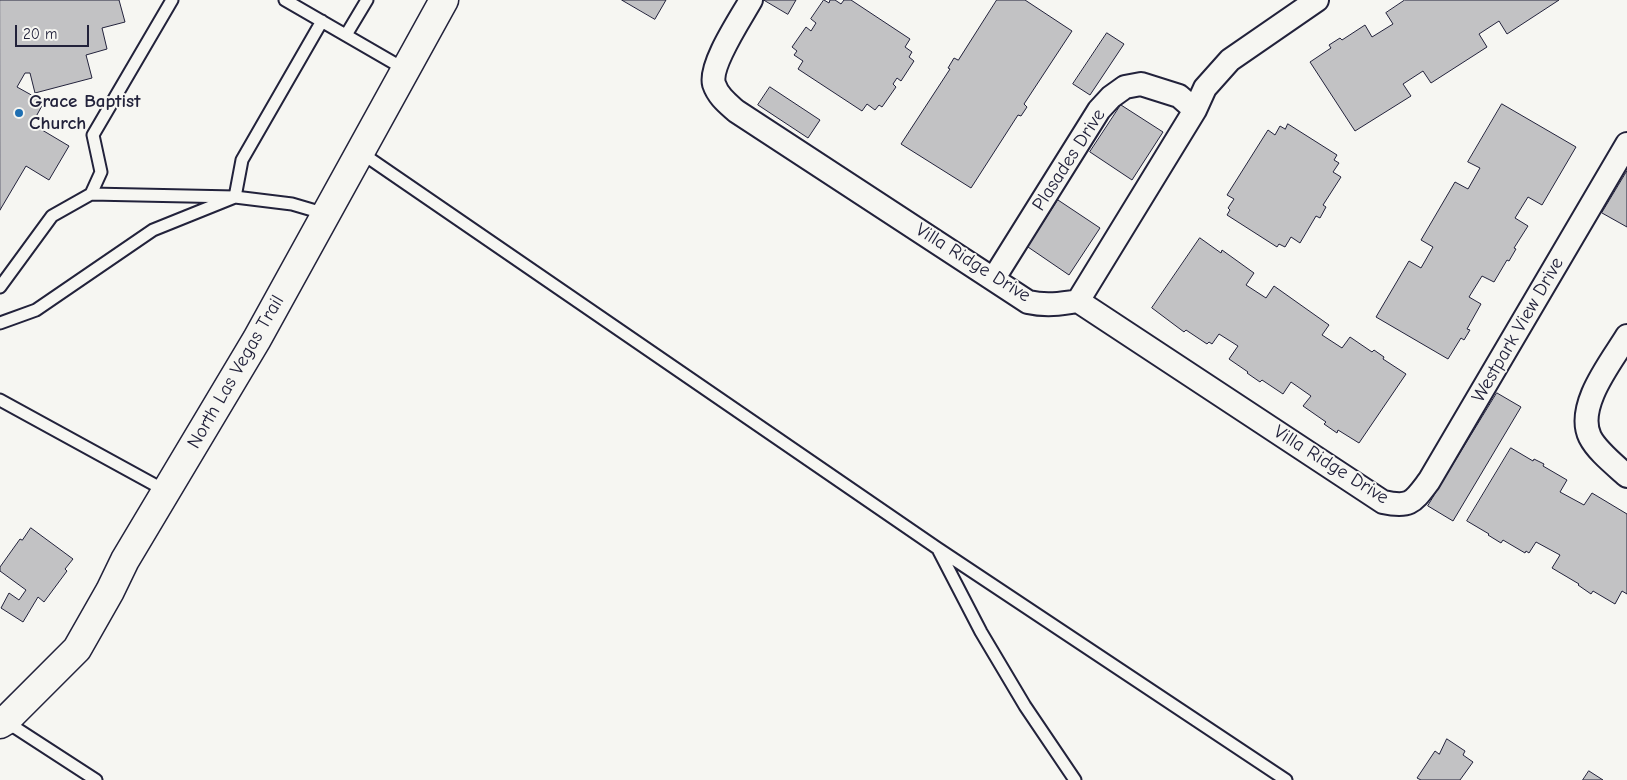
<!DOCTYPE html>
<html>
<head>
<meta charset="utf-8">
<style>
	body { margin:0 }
	#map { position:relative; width:1627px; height:780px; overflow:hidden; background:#f6f6f2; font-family:"Comic Neue",sans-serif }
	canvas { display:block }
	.scale { position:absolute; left:15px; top:25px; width:74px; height:22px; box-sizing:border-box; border:2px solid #22223b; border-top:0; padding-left:6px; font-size:15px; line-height:18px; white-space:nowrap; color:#22223b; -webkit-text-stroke:4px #f6f6f2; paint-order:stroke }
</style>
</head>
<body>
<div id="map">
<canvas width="1627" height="780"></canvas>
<div class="scale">20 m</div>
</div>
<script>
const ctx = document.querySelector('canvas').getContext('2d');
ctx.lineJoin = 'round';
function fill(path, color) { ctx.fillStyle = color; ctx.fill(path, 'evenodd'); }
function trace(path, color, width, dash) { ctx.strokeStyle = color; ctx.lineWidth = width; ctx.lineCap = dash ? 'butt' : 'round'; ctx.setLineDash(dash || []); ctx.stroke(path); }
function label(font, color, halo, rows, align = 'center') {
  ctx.font = font + ' "Comic Neue",sans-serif'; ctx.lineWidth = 4; ctx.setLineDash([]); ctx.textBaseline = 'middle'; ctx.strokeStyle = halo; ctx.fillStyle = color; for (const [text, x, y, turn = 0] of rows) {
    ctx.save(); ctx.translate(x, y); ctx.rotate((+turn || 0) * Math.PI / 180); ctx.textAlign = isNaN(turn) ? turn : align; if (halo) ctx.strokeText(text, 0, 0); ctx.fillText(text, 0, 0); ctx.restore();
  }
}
const building = new Path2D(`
	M0 0H119L125 22 102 28 107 49 86 55 92 78 35 93 30 73H25L17 87 44 102 32 124 69 146 49 180 26 166 0 210Z
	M622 0H666L655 19Z
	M764 0H796L788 14Z
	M824 0 829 3 830 0H835L841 4 844 0H851L910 39 905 47 912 52 909 57 914 61 901 81 897 78 893 84 896 87 882 107 879 105 875 110 867 104 862 111 798 69 803 61 794 55 797 51 792 47 806 27 811 31 816 23 811 19Z
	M997 0H1025L1072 31 1024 104 1027 107 1021 116 1018 115 971 188 901 144 950 69 948 68 954 58 958 60Z
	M1405 0H1559L1507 34 1499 21 1479 34 1487 47 1431 83 1423 71 1403 84 1411 96 1355 131 1310 62 1331 48 1329 45 1340 38 1342 40 1365 25 1372 37 1393 24 1386 13Z
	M1107 33 1124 44 1090 95 1073 84Z
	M770 87 820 120 808 138 758 105Z
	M1502 104 1576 147 1542 205 1528 197 1515 218 1528 226 1514 248 1516 249 1509 261 1507 260 1494 282 1482 276 1469 297 1481 304 1467 329 1470 330 1464 340 1461 338 1448 359 1376 317 1409 261 1421 268 1433 247 1421 240 1455 182 1468 189 1480 168 1468 162Z
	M1121 105 1163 132 1132 180 1090 152Z
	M1288 124 1337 155 1334 160 1339 163 1333 172 1341 177 1323 205 1326 207 1320 218 1316 216 1300 243 1291 237 1285 247 1279 244 1277 247 1227 215 1230 210 1228 208 1234 199 1227 195 1268 130 1275 135 1280 126 1285 129Z
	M1627 171V227L1602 213Z
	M1058 200 1100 228 1069 275 1028 247Z
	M1200 238 1221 253 1222 250 1254 273 1246 285 1266 298 1274 286 1329 325 1322 335 1342 348 1350 337 1372 352 1374 350 1384 357 1383 359 1406 374 1359 443 1338 430 1337 433 1324 424 1326 422 1303 406 1311 396 1291 382 1283 394 1262 380 1260 382 1247 373 1248 372 1229 359 1238 346 1219 334 1212 344 1209 342 1207 344 1186 330 1184 332 1152 308Z
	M1497 393 1521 407 1453 521 1428 506Z
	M1511 448 1533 461 1534 459 1544 464 1543 466 1567 480 1560 492 1584 505 1592 493 1627 514V594L1622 591 1615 604 1593 591 1591 594 1578 585 1579 584 1552 568 1560 555 1536 542 1529 553 1526 551 1525 553 1503 540 1501 543 1488 535 1489 534 1467 521Z
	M31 528 73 559 65 569 67 571 44 602 38 597 23 622 1 608 9 593 19 600 26 590 0 571V567L20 539 22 540Z
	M1447 739 1465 751 1463 755 1473 762 1460 780H1421L1417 778 1435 751 1439 754Z
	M1589 771 1603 780H1583Z`);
const lane = new Path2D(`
	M285 0 406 70
	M346 35 367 0
	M360 152 937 548 1286 780
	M91 194 235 197 242 160 322 21
	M0 287 52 216 91 194 101 172 93 135 172 0
	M0 323 36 310 153 230 235 197 292 204 326 214
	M0 400 166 491
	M939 551 981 632 1025 706 1075 780
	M5 721 96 780`);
const street = new Path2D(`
	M751 0C741 18 709 65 714 84 718 96 727 103 736 111L1028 302C1046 306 1060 304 1078 301L1383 502C1411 508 1413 502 1429 481L1627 144
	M994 278 1099 110 1111 97 1125 87 1141 84 1179 96 1195 110
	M1078 301 1195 110 1205 88 1230 60 1317 0
	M1627 336C1612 361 1575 406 1590 437 1597 451 1615 465 1627 476`);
const secondary = new Path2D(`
	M0 724 5 721 77 649 110 591 125 560 257 339 444 0`);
const markers = [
	[19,113,5,"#1f6fb2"]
];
const poiNames = [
	["Grace Baptist",29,102],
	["Church",29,124]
];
const streetNames = [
	["Plasades Drive",1069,160,-57],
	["Villa Ridge Drive",973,263,32],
	["Westpark View Drive",1518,330,-60],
	["North Las Vegas Trail",236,372,-60],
	["Villa Ridge Drive",1331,465,32]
];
fill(building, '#c2c2c4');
trace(building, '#22223b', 1);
trace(lane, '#22223b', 15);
trace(street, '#22223b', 26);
trace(secondary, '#22223b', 31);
trace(lane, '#f6f6f2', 11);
trace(street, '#f6f6f2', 22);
trace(secondary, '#f6f6f2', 28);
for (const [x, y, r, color] of markers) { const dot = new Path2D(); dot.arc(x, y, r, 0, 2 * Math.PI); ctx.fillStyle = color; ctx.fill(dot); trace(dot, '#f6f6f2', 2); }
label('bold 19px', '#22223b', '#f6f6f2', poiNames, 'left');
label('19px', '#22223b', '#f6f6f2', streetNames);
</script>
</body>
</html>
